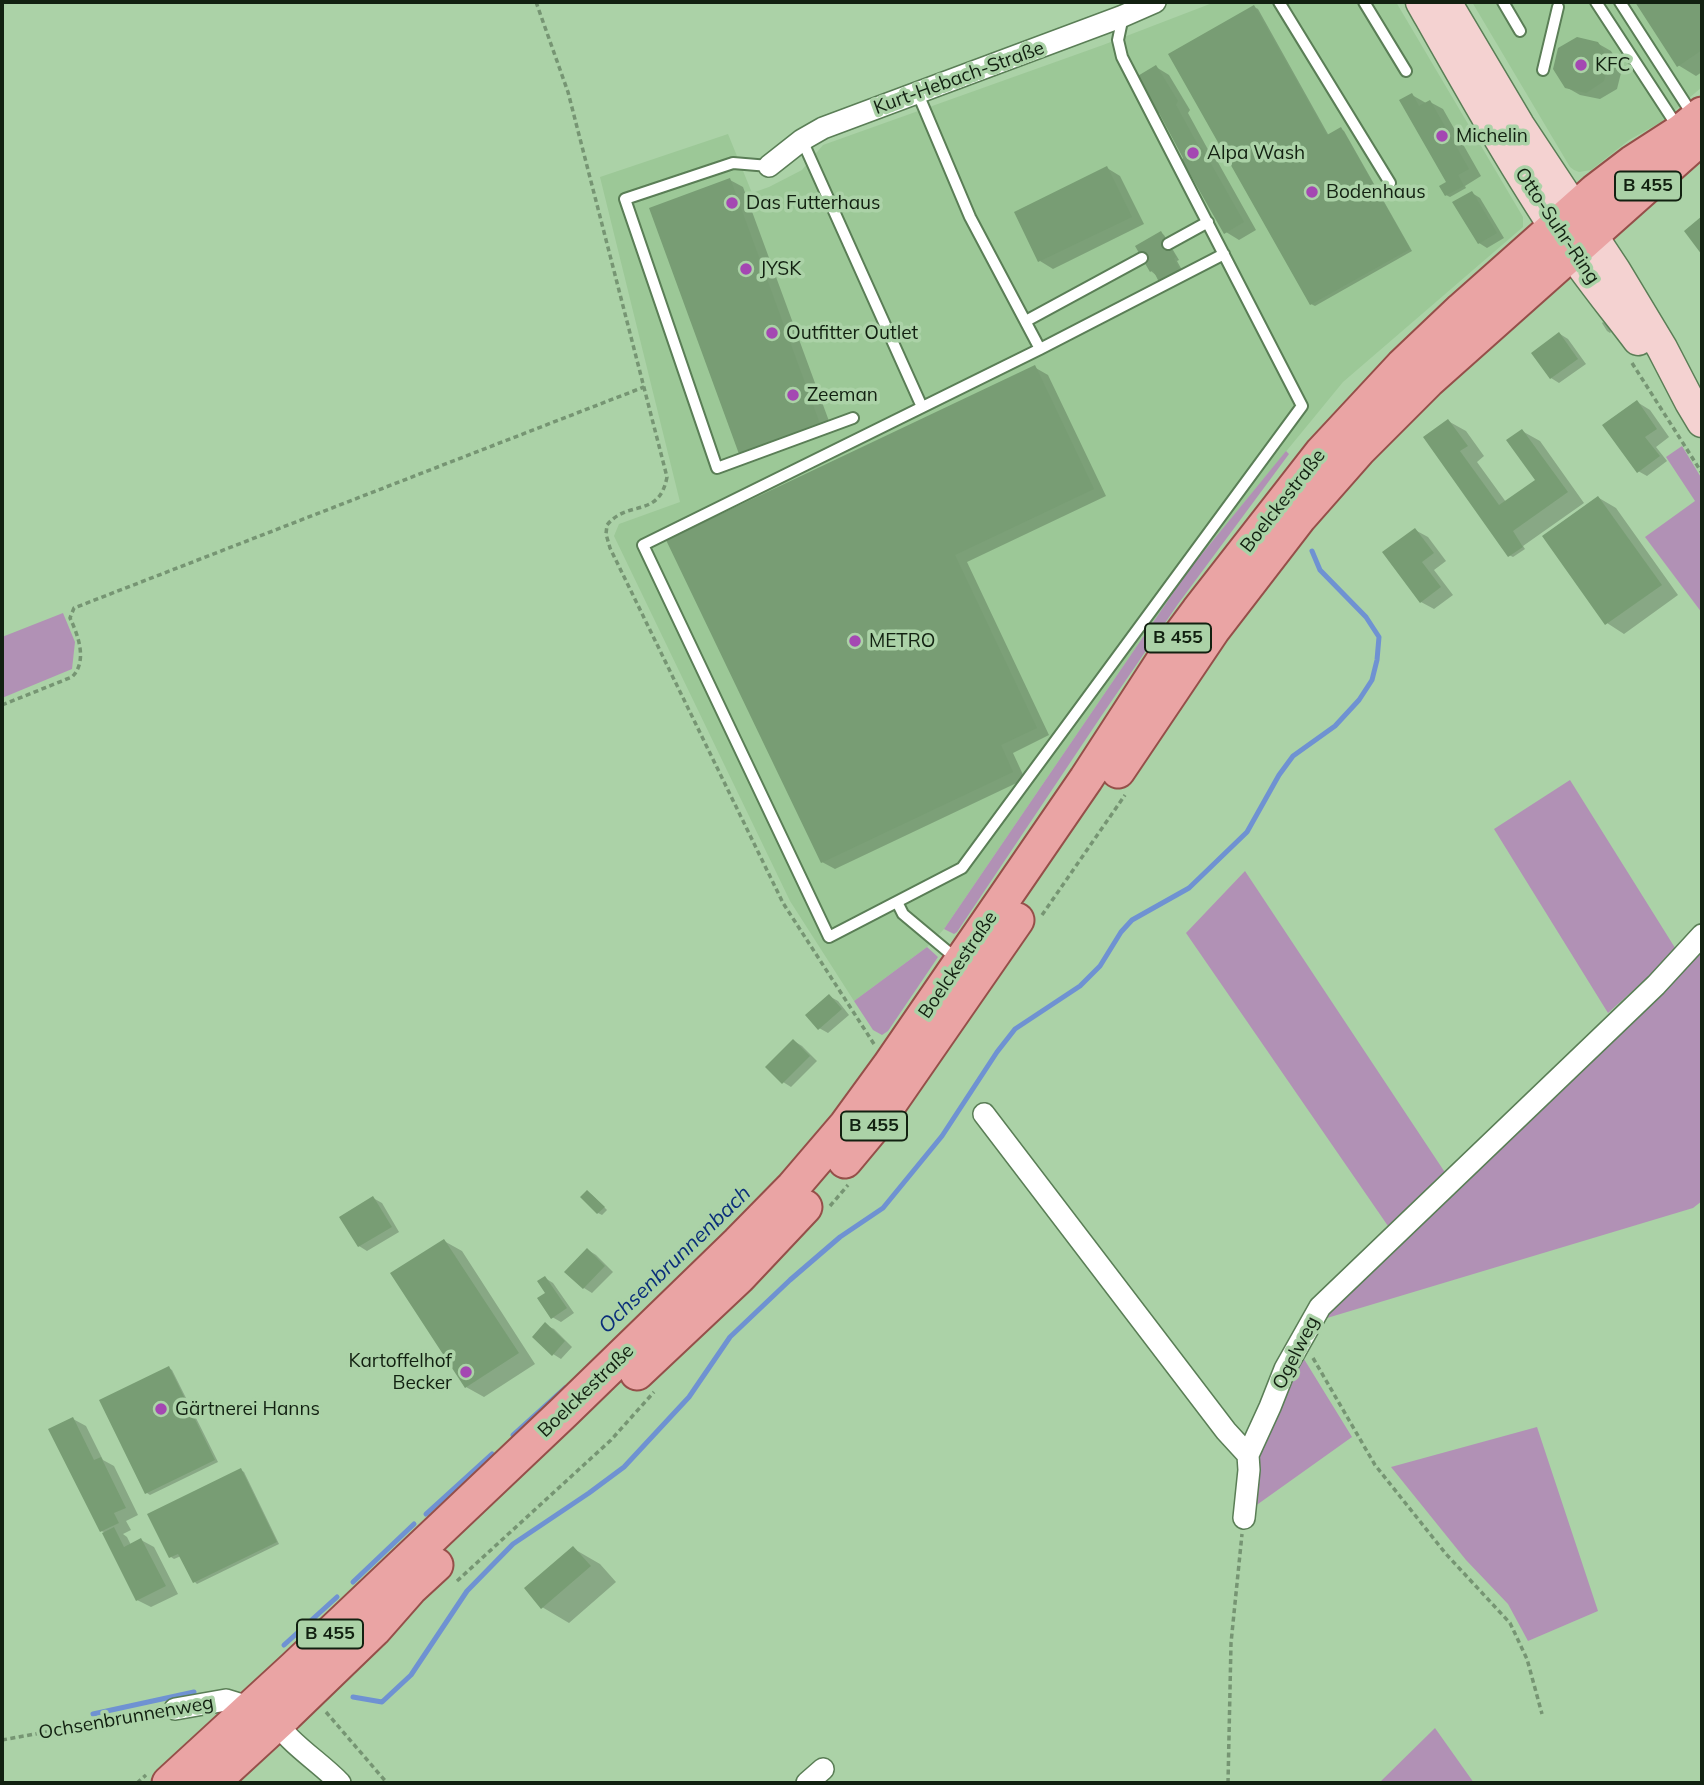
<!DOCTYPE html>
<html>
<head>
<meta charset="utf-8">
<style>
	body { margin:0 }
	#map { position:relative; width:1704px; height:1785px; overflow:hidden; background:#abd2a7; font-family:Mulish,sans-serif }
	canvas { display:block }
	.frame { position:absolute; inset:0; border:4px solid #122111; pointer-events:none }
</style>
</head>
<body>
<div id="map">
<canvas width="1704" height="1785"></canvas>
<div class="frame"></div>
</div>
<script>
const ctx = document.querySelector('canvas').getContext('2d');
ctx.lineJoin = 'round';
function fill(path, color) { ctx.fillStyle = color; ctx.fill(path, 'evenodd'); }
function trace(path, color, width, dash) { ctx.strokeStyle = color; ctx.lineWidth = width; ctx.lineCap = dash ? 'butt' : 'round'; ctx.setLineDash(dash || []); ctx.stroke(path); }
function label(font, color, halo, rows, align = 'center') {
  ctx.font = font + ' Mulish,sans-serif'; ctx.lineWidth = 7; ctx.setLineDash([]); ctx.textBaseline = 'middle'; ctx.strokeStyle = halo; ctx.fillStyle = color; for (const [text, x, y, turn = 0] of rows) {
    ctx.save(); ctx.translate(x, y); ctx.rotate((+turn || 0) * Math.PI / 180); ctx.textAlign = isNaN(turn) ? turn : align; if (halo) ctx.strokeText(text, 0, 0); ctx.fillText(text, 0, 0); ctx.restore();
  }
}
const built = new Path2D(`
	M1215 2H1396L1523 217V227L1343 382 1188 571 944 929 927 947 854 1001 790 901 614 536 619 524 680 502 600 177 728 134 752 193 769 187 802 170 823 145 1103 45Z
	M1472 2H1702V87L1661 122 1629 140 1591 170 1579 172 1574 170 1570 167Z`);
const green = new Path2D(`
	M1682 446 1702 479V613L1645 537 1695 501 1666 457Z
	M1286 451 1289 454 1178 604 1102 715 957 932 954 934 944 929 1188 571Z
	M63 613 75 642 72 669 2 698V637Z
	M1570 780 1677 951 1608 1013 1494 829Z
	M1245 871 1446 1174 1388 1226 1186 933Z
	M1702 945V1201L1693 1208 1317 1321Z
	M927 947 938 957 888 1031 882 1035 873 1030 854 1001Z
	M1304 1359 1352 1437 1251 1509 1259 1448 1298 1361Z
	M1537 1427 1598 1611 1528 1641 1508 1604 1466 1560 1391 1467Z
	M1435 1728 1474 1783H1379Z`);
const shadow = new Path2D(`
	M1637 2H1702V72L1696 76 1678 65Z
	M1254 7 1258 9 1329 136 1341 129 1344 131 1412 251 1315 306 1311 304Z
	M1597 43 1611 51 1622 69 1617 89 1600 99 1580 95 1566 87Z
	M1156 67 1169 75 1190 110 1188 113 1211 155 1215 157 1256 230 1239 240 1226 232 1185 158Z
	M1412 95 1426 103 1430 102 1443 109 1481 176 1465 186 1466 188 1450 197 1446 195 1448 183Z
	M1107 168 1120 176 1144 224 1053 269 1040 261Z
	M730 180 743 187 833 432 754 461 740 453Z
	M1472 193 1480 198 1504 238 1487 248 1479 243Z
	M1161 233 1164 235 1179 260 1177 261 1183 272 1164 282 1151 271Z
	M1603 322 1606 324 1611 332 1610 333 1607 331 1602 323Z
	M1560 334 1568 339 1586 364 1559 383 1551 378Z
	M1034 367 1048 375 1106 496 967 562 1049 735 1013 753 1025 779 835 869 822 862Z
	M1637 402 1650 410 1669 437 1656 447 1667 461 1647 476 1638 471Z
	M1448 421 1466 431 1484 456 1477 462 1506 502 1537 480 1522 431 1540 441 1584 503 1523 546 1525 549 1513 557 1509 555 1425 438Z
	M1599 498 1616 508 1678 595 1624 634 1607 623Z
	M1415 530 1428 537 1446 561 1434 570 1453 595 1434 609 1421 602Z
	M829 996 838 1001 849 1015 828 1033 819 1028Z
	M794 1041 802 1046 817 1061 791 1087 783 1082Z
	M591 1194 607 1210 602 1215 598 1213Z
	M373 1198 382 1203 399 1232 367 1251 359 1246Z
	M444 1241 462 1251 535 1364 484 1397 466 1387Z
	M588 1250 596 1255 613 1272 592 1293 584 1288Z
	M545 1278 553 1283 574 1313 561 1322 552 1317Z
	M545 1325 554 1329 572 1347 561 1359 553 1354Z
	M169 1368 172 1370 218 1462 150 1495 147 1493Z
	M73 1419 86 1426 103 1460 114 1466 138 1515 126 1521 131 1530 123 1534 127 1537 131 1545 141 1540 154 1547 178 1594 151 1607 137 1600 104 1532 101 1531Z
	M241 1470 244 1472 279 1544 197 1584 194 1581 181 1556 174 1559 171 1557Z
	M574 1549 600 1564 616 1582 569 1623 542 1607Z`);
const stream = new Path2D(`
	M513 1435 565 1388
	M426 1514 492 1454
	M353 1582 414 1524
	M284 1645 337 1597
	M353 1697 382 1702 411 1675 467 1591 513 1544 589 1493 624 1467 689 1397 730 1337 790 1280 840 1237 883 1208 942 1136 997 1052 1015 1029 1080 986 1100 966 1121 932 1132 920 1189 888 1247 832 1279 775 1293 756 1335 726 1359 700 1372 680 1377 660 1379 637 1366 617 1320 570 1312 551
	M93 1714 194 1692`);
const building = new Path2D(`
	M1635 2H1702V50L1677 67Z
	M1254 5 1327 135 1341 127 1410 249 1310 305 1168 54Z
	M1577 37 1598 42 1609 60 1604 81 1586 93 1565 88 1553 69 1558 48Z
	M1156 65 1178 101 1176 105 1199 147 1202 148 1244 222 1224 234 1182 160 1183 158 1159 113H1157L1136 77Z
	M1412 93 1419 106 1430 100 1469 169 1458 175 1464 186 1445 196 1439 186 1446 182 1399 100Z
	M1107 166 1132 217 1038 262 1014 212Z
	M730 178 820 424 739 454 649 208Z
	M1472 191 1497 233 1478 244 1452 202Z
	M1702 216V255L1684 231Z
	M1161 231 1176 257 1174 259 1180 270 1159 282 1153 270 1150 272 1135 246Z
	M1559 332 1578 359 1550 379 1531 353Z
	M1035 365 1094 489 955 555 1037 728 1001 745 1013 772 821 863 666 540Z
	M1637 400 1657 429 1645 437 1660 456 1637 473 1602 425Z
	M1448 419 1468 446 1460 451 1499 505 1535 480 1506 440 1522 429 1568 492 1513 531 1523 547 1508 557 1423 437Z
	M1598 496 1662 585 1605 625 1542 536Z
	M1415 528 1434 553 1422 562 1441 587 1420 603 1382 552Z
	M829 994 842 1009 818 1030 805 1015Z
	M793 1039 810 1056 782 1084 765 1067Z
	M587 1190 605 1207 597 1214 580 1197Z
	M373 1196 392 1227 358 1247 339 1217Z
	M444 1239 519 1353 465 1388 390 1273Z
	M587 1248 605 1266 583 1289 564 1272Z
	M545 1276 567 1308 551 1319 537 1298 545 1293 537 1281Z
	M545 1322 565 1341 552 1356 532 1337Z
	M169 1366 215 1460 145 1494 99 1400Z
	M73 1417 94 1460 101 1457 126 1508 114 1513 119 1523 100 1532 48 1429Z
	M241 1468 277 1542 193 1583 178 1554 169 1558 147 1514Z
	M114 1527 124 1547 141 1538 166 1586 136 1601 102 1533Z
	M573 1546 591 1566 541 1609 524 1588Z`);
const path = new Path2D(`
	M536 2 568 92 667 477C659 519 628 499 607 525L606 534 610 548 783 903 874 1044
	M1632 363 1702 473
	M2 705 72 677C88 661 78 635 70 618L74 608 644 387
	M1042 915 1125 795
	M830 1206 848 1185
	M1313 1358 1375 1465 1446 1554 1510 1623 1527 1659 1542 1714
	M457 1581 611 1440 654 1392
	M326 1712 387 1783
	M2 1740 156 1712
	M137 1783 146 1775
	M1228 1783 1231 1643 1242 1534`);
const lane = new Path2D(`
	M1279 2 1390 183
	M1364 2 1406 71
	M1503 2 1520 31
	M1596 2 1679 129
	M1620 2 1694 117
	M1123 16 1118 40 1122 57 1302 406 962 868 829 937 643 545 1040 349 1224 254
	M1543 70 1558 7
	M918 94 970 217 1040 349
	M802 140 922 407
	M769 166 733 163 625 199 717 468 853 418
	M1168 244 1208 222
	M1026 321 1142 258
	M897 902 903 914 958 960`);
const street = new Path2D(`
	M769 166 802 140 823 128 1123 16 1155 2
	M984 1114 1226 1431 1248 1455 1270 1407 1285 1369 1320 1307 1656 985 1702 935
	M1244 1518 1249 1470 1248 1455
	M175 1709 226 1700 239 1704 246 1712
	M271 1714C287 1743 318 1760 340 1783
	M807 1783 823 1769`);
const secondary = new Path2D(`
	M1421 2C1464 78 1507 155 1555 228 1580 267 1610 303 1638 340
	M1446 2 1519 125 1615 270 1662 348 1690 402 1702 422`);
const primary = new Path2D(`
	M1118 771 1213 630 1300 517 1359 450 1428 381 1702 137
	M845 1161 875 1125 1017 920
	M637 1373 739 1277 805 1207
	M169 1783 294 1668 564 1412 738 1243 793 1187 846 1125 889 1066 1086 779 1175 642 1198 611 1322 452 1402 366 1462 309 1595 191 1633 162 1681 131 1702 114
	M212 1783 287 1714 374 1630 410 1589 436 1565`);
const markers = [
	[1581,65,7,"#a448b2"],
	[1442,136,7,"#a448b2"],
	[1193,153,7,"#a448b2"],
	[1312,192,7,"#a448b2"],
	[732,203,7,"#a448b2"],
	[746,269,7,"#a448b2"],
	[772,333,7,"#a448b2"],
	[793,395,7,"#a448b2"],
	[855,641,7,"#a448b2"],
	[466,1372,7,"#a448b2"],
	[161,1409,7,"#a448b2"]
];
const shields = [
	[1648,186,66],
	[1178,638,66],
	[874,1126,66],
	[330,1634,66]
];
const shieldNames = [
	["B 455",1648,186],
	["B 455",1178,638],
	["B 455",874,1126],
	["B 455",330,1634]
];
const poiNames = [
	["KFC",1595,65],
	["Michelin",1456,136],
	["Alpa Wash",1207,153],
	["Bodenhaus",1326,192],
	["Das Futterhaus",746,203],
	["JYSK",760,269],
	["Outfitter Outlet",786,333],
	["Zeeman",807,395],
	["METRO",869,641],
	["Kartoffelhof",452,1361,"right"],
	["Becker",452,1383,"right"],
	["Gärtnerei Hanns",175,1409]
];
const streetNames = [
	["Kurt-Hebach-Straße",959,78,-20],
	["Otto-Suhr-Ring",1557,226,56],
	["Boelckestraße",1283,501,-52],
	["Boelckestraße",958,965,-56],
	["Ogelweg",1296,1353,-63],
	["Boelckestraße",586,1391,-44],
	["Ochsenbrunnenweg",126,1718,-10]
];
const waterNames = [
	["Ochsenbrunnenbach",675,1260,-44]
];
fill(built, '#9cc897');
fill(green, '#b191b5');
fill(shadow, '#0003');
trace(stream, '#6f92d2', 5);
fill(building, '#789d74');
trace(lane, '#5a7e56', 14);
trace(street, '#5a7e56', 24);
trace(secondary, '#5a7e56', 33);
trace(primary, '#954f49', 37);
trace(path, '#769573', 3.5, [5, 3.5]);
trace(lane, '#fff', 10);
trace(street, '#fff', 21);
trace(secondary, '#f4d2d1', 30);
trace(primary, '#eaa4a4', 33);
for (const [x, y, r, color] of markers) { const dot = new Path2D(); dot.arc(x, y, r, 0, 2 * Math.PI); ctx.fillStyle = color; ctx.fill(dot); trace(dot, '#abd2a7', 2.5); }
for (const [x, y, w] of shields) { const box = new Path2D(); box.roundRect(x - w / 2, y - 14.5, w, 29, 5); ctx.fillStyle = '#abd2a7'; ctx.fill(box); trace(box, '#122111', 2); }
label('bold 18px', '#122111', null, shieldNames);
label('19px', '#122111', '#abd2a7', poiNames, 'left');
label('19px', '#122111', '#abd2a7', streetNames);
label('italic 21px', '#0a2e7a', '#abd2a7', waterNames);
</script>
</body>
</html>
